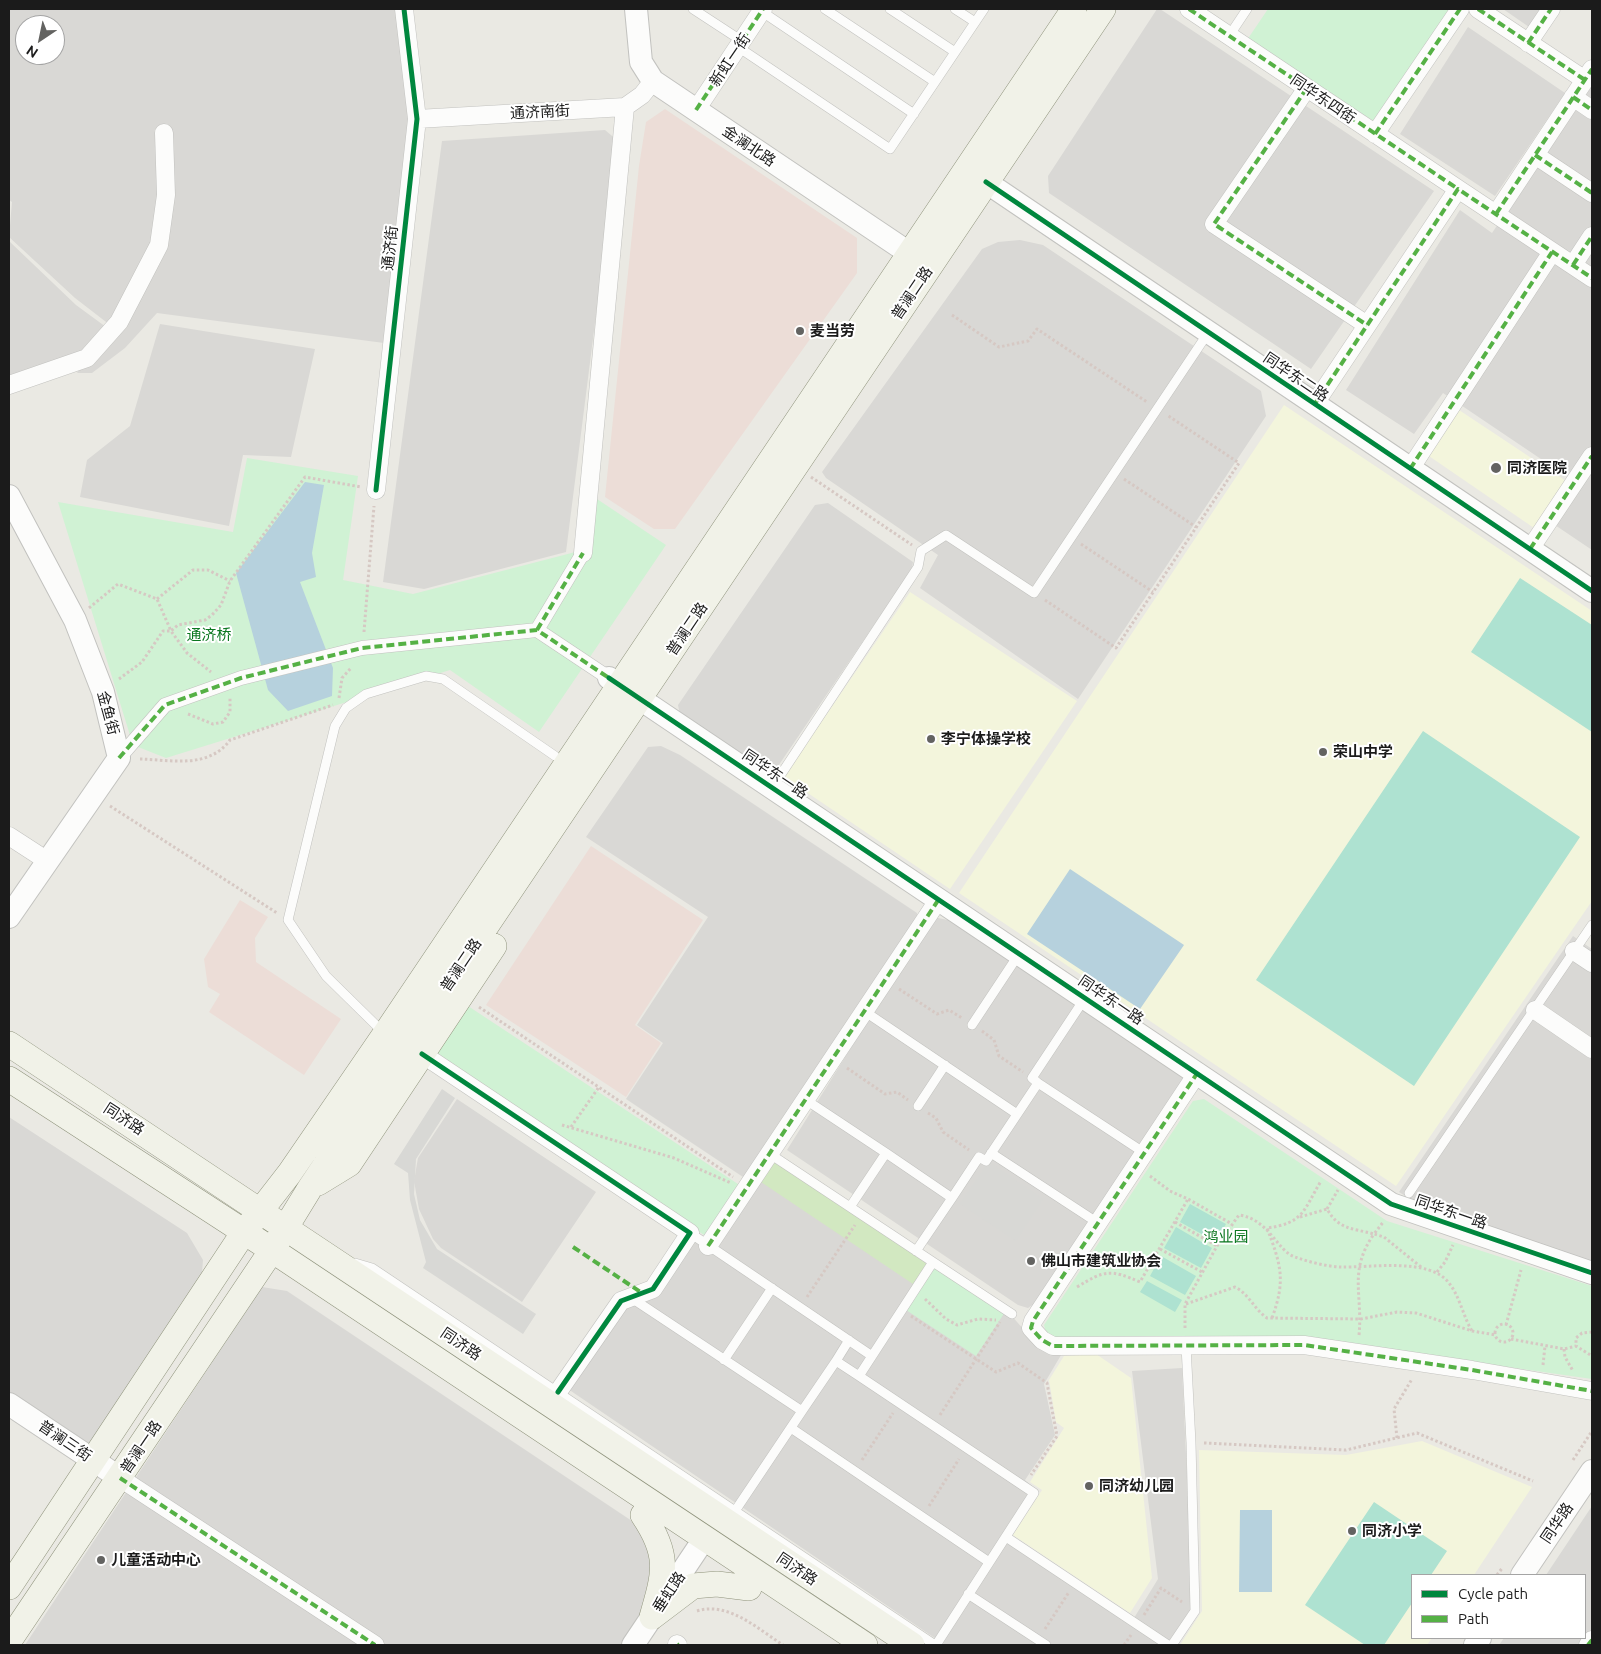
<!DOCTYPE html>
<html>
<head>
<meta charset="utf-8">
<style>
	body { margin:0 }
	#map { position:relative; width:1601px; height:1654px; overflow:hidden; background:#eae9e3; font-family:Ubuntu,sans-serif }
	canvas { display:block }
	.frame { position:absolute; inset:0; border:10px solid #1b1b1b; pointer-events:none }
	.legend { position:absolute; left:1411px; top:1574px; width:175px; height:65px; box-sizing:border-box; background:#fff; border:1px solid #a4a4a4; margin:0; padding:6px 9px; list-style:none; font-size:15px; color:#1b1b1b }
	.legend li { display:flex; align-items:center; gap:10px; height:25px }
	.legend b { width:25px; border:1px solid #a4a4a4 }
	.north { position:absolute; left:15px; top:15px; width:50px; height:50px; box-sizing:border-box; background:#fff; border:1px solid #a4a4a4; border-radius:50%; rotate:214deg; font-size:14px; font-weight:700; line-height:20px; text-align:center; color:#1b1b1b }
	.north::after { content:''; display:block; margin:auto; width:18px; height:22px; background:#636361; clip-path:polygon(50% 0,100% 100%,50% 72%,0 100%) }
</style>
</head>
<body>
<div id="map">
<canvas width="1601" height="1654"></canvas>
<div class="frame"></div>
<ul class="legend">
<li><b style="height:6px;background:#00873e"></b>Cycle path</li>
<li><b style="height:6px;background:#55b145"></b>Path</li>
</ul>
<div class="north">N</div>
</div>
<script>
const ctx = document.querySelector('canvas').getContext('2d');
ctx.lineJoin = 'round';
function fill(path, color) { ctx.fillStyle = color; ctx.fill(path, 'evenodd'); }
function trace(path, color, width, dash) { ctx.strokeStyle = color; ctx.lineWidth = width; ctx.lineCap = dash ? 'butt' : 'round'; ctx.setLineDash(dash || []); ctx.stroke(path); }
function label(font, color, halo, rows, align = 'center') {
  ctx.font = font + ' Ubuntu,"Noto Sans SC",sans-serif'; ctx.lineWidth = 4; ctx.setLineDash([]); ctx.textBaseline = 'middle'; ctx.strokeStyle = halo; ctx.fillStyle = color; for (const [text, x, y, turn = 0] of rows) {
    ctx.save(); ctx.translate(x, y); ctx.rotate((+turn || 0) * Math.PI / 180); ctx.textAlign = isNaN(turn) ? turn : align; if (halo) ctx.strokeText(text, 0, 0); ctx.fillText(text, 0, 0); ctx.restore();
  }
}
const residential = new Path2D(`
	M9 9H397L411 120 384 343 157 313 125 348 92 373H77L110 325 75 298 9 237 12 202 9 200ZM25 25H55V55H25Z
	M1157 9H1160L1434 191 1311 369 1049 193 1048 176Z
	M1503 9H1545L1532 29Z
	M1468 27 1565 93 1495 196 1400 134Z
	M1592 86V550L1552 523 1578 484 1443 393 1414 434 1346 390 1460 210 1492 233Z
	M605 130 618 141 566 552 424 589 383 582 442 141Z
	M1020 240 1043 245 1261 391 1266 416 1078 699 920 588 938 555 826 478 822 472 982 249 998 242Z
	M9 241 76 305 106 327 86 355 9 381Z
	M160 324 315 349 291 457 243 455 229 526 80 497 87 460 130 426Z
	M828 503 913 562 912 569 770 778 680 715 678 705 815 505Z
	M661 746 680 755 917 913 918 919 746 1179 626 1099 663 1043 637 1025 708 917 586 837 648 747Z
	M933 917 948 920 1182 1073 1183 1081 1037 1302 1028 1308 1018 1305 787 1150Z
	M1573 936 1592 949V1269L1439 1217 1399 1192Z
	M457 1099 596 1192 522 1302 441 1248 433 1239 419 1209 414 1181 418 1158Z
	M9 1117 187 1233 203 1260 201 1284 90 1451 9 1397Z
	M771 1156 1009 1313 1026 1332 1064 1350 1044 1384 1055 1435 1025 1480 1038 1491 1010 1536 1134 1618 1158 1579 1132 1371 1182 1368 1193 1606 1192 1611 1169 1645H945L568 1389 623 1309 691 1236 706 1247Z
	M262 1287 287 1291 641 1527 657 1563 644 1613 623 1645H25Z
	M1592 1506V1645H1499L1504 1638H1585V1575H1546Z`);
const commercial = new Path2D(`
	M665 109 857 238V273L675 529H654L605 497 639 166 646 122Z
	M591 846 703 920 635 1025 661 1043 626 1097 486 1005Z
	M240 900 268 917 255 938 256 962 341 1019 304 1075 209 1012 220 994 208 987 204 959Z`);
const education = new Path2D(`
	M1284 405 1592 611V901L1396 1186 959 893Z
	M1456 408 1566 481 1534 528 1426 454Z
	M910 592 1077 701 950 889 784 777Z
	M1096 1354 1131 1378 1152 1578 1130 1613 1013 1535 1042 1490 1030 1482 1064 1428 1056 1422 1049 1380 1064 1356Z
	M1422 1441 1532 1487 1474 1575H1412V1638H1432L1427 1645H1180L1202 1611 1199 1450 1346 1455Z`);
const grass = new Path2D(`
	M772 1159 927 1263 913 1284 758 1180Z`);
const park = new Path2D(`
	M1268 9H1451L1373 121 1247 40Z
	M247 458 358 476 343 580 413 594 587 549 594 497 666 545 539 732 450 670 166 758 133 745 58 502 233 532Z
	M468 1006 741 1186 707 1237 436 1055Z
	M1204 1099 1387 1221 1592 1286V1379L1305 1338 1055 1339 1046 1333 1044 1325 1193 1101Z
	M935 1266 1005 1312 976 1356 906 1310Z`);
const pitch = new Path2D(`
	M1520 578 1592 625V732L1471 652Z
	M1423 731 1580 837 1414 1086 1256 980Z
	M1190 1204 1226 1224 1216 1242 1180 1222Z
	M1176 1227 1212 1248 1201 1268 1164 1248Z
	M1161 1256 1196 1276 1185 1295 1150 1276Z
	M1147 1281 1182 1300 1175 1312 1140 1292Z
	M1374 1502 1447 1551 1431 1575H1412V1603L1384 1645H1365L1305 1605Z`);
const parking = new Path2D(`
	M442 1089 455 1098 416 1159 414 1194 420 1220 437 1249 536 1314 523 1334 423 1268 426 1262 410 1200 408 1173 394 1164Z
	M989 1162 1043 1199 1016 1241 960 1204Z`);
const water = new Path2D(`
	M305 482 324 485 312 553 316 577 300 582 333 668 332 696 288 711 268 690 236 573Z
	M1070 869 1184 945 1140 1009 1027 934Z
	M1240 1510H1272V1592H1239Z`);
const path = new Path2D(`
	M952 315 999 347 1028 341 1037 329 1147 402
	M811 477 912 545
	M1124 479 1196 527
	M1081 544 1153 592
	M157 599 193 570H208L230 581
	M1045 600 1116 648 1239 463 1167 415
	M89 608 118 584 157 599 171 631 178 625 205 620 212 615 221 605 230 581 305 477 361 487
	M364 632 374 506
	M119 679 142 662 163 631H171L187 653 211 672
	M339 698 342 678 351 668
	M188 714 213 724 223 722 230 712V698
	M140 759C171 760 209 769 230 740L333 705
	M110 806 277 913
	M899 989 937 1014 949 1010 962 1018
	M479 1007 733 1177
	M982 1031 994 1040 999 1056 1023 1072
	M847 1068 885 1094 897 1092 908 1100
	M928 1113 936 1118 943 1132 969 1150
	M562 1125 674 1158 731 1183
	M571 1127 599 1087
	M1150 1176 1170 1191 1188 1199 1232 1224
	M1327 1209 1338 1190
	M1300 1217 1327 1209C1339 1230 1352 1228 1374 1234L1384 1221
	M1175 1222 1217 1246
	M1160 1249 1202 1272
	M1437 1272 1445 1262 1453 1245
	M1077 1287C1105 1270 1110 1269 1140 1282L1188 1199
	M807 1297 855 1225
	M925 1299 946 1319 957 1325 978 1319 996 1320
	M1186 1304 1235 1287C1249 1294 1254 1309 1267 1318L1361 1319 1397 1312 1416 1313 1472 1331 1496 1335
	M911 1316 996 1372 1018 1363 1047 1383 1057 1436 1031 1475
	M1272 1318C1286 1280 1281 1265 1267 1228 1304 1223 1303 1211 1321 1181
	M1495 1333a9 9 0 1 1 18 0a9 9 0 1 1-18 0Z
	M1506 1325 1521 1270
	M1185 1328V1304L1217 1246 1239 1215C1269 1219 1278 1252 1295 1257 1309 1262 1325 1266 1340 1267 1370 1268 1429 1257 1449 1283 1460 1297 1463 1316 1472 1331
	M1592 1332 1582 1333 1576 1338V1346L1592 1356
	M1359 1335C1363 1294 1348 1271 1374 1234L1384 1237 1421 1267
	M1511 1339 1564 1349 1576 1346
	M1564 1349 1565 1357 1573 1371
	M1543 1365 1545 1346
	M940 1415 1000 1322
	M1397 1438 1394 1409 1412 1379
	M1204 1443 1346 1450 1417 1433 1533 1481
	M862 1460 893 1413
	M1573 1460 1592 1431
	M929 1506 959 1459
	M1497 1575 1503 1567
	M697 1611C728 1601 758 1629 783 1645
	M1144 1615 1161 1588 1182 1602
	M1045 1629 1069 1592
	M1124 1645 1131 1635`);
const service = new Path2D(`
	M693 9 742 41
	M825 9 935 82
	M890 9 955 52
	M955 9 975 22
	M761 11 914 114
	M1229 36 1247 9
	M738 47 890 149 984 9
	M772 788 918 567 921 551 946 535 1034 593 1208 333
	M864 1011 1017 1114
	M972 1025 1019 954
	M384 1033 326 976 288 920 335 726 346 708 366 694 426 676 443 679 555 756
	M1038 1083 1137 1148
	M806 1100 886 1153
	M918 1106 945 1065
	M991 1153 1098 1223
	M1409 1193 1592 925
	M850 1207 886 1153 952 1198 979 1157 986 1161 1038 1083 1032 1078 1085 998
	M690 1233 872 1356 933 1262 770 1154
	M916 1251 952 1198
	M933 1262 1012 1314
	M355 1263 372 1268 935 1645
	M630 1297 802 1411 735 1511
	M872 1356 859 1376 1034 1493 936 1645
	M724 1360 772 1288
	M836 1361 849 1340
	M802 1411 836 1361 859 1376
	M791 1428 989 1562
	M1006 1537 1168 1645
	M968 1594 1046 1645
	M1172 1645 1195 1611 1191 1443 1186 1346`);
const pedestrian = new Path2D(`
	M537 630 583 553
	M119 758 165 705 241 678 362 648 537 630 609 678`);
const minor = new Path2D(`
	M1189 9 1458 189
	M1478 9 1585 80
	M1528 43 1551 9
	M1307 88 1214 224 1367 325
	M1573 97 1592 110
	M696 110 763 9
	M417 119 625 107 642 95 653 81
	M1375 134 1460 9
	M1535 155 1592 193
	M1496 214 1592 69
	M1573 265 1592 236
	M9 385 87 358 119 322 159 245 166 195 164 133
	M1314 405 1458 189 1592 278
	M1410 469 1552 252
	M376 490 417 119 404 9
	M1530 549 1592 456
	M583 553 625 107
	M9 836 46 860
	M1574 951 1592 963
	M1535 1010 1592 1049
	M422 1054 690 1233 653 1289 621 1301 558 1392
	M1198 1072 1033 1321 1031 1328 1042 1340 1053 1346 1304 1345 1472 1370 1592 1391
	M708 1246 939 899
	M120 1478 375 1645
	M677 1644 678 1645
	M1588 1645 1592 1640`);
const tertiary = new Path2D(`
	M636 9 641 62 653 81 909 253
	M986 182 1592 591
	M9 496 75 620 103 692 119 758 9 917
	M609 678 1391 1204 1592 1273
	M9 1404 120 1478
	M1522 1575 1592 1471
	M633 1645 704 1539
	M1475 1645 1480 1638`);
const secondary = new Path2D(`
	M9 1044 912 1645
	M9 1079 272 1250 865 1645
	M318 1183 349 1164 494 946
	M643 1515C670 1555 665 1572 652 1617
	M9 1587 244 1232 289 1174 385 1034 1074 9
	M652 1617 693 1586 717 1584 749 1588
	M9 1641 272 1250 310 1188 1103 9`);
const quiet = new Path2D(`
	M1189 9 1458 189
	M1478 9 1585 80
	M1528 43 1551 9
	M1307 88 1214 224 1367 325
	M1573 97 1592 110
	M696 110 763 9
	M1375 134 1460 9
	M1535 155 1592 193
	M1496 214 1592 69
	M1573 265 1592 236
	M1314 405 1458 189 1592 278
	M1410 469 1552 252
	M1530 549 1592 456
	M537 630 583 553
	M119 758 165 705 241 678 362 648 537 630 609 678
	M1198 1072 1033 1321 1031 1328 1042 1340 1053 1346 1304 1345 1472 1370 1592 1391
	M708 1246 939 899
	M573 1247 642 1293
	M120 1478 375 1645
	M677 1644 678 1645
	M1588 1645 1592 1640`);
const cycleway = new Path2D(`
	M986 182 1592 591
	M376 490 417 119 404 9
	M609 678 1391 1204 1592 1273
	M422 1054 690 1233 653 1289 621 1301 558 1392`);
const markers = [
	[800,331,5,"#636361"],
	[1496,468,6,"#636361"],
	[931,739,5,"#636361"],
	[1323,752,5,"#636361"],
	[1031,1261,5,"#636361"],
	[1089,1486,5,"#636361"],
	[1352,1531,5,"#636361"],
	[101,1560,5,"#636361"]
];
const streetNames = [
	["新虹一街",730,60,-56],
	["同华东四街",1323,99,34],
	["通济南街",540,112,-3],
	["金澜北路",749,146,34],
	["通济街",390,248,-84],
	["普澜二路",912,293,-56],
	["同华东二路",1296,377,34],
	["普澜二路",687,629,-56],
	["金鱼街",108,713,75],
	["同华东一路",775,774,34],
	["普澜二路",461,965,-56],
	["同华东一路",1111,1000,34],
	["同济路",124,1119,33],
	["同华东一路",1451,1212,19],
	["同济路",461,1344,34],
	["普澜三街",65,1441,34],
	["普澜一路",141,1447,-56],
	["同华路",1557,1523,-56],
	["同济路",797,1569,34],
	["垂虹路",669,1592,-56]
];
const poiNames = [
	["麦当劳",810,331],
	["同济医院",1507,468],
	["李宁体操学校",941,739],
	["荣山中学",1333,752],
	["佛山市建筑业协会",1041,1261],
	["同济幼儿园",1099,1486],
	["同济小学",1362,1531],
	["儿童活动中心",111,1560]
];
const parkNames = [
	["通济桥",209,635],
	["鸿业园",1226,1237]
];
fill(residential, '#d9d8d5');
fill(commercial, '#ecddd7');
fill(education, '#f3f5dc');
fill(grass, '#d2e8c1');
fill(park, '#d0f2d4');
fill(pitch, '#aee2d1');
fill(parking, '#d8d8d5');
fill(water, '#b6d1dd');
trace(service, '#c2c2bf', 10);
trace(pedestrian, '#c2c2bf', 15);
trace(minor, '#c2c2bf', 19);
trace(tertiary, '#c2c2bf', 24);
trace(secondary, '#8f937c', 26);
trace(path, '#d6c8c3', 3, [2.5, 2.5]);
trace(service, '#fcfcfb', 9);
trace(pedestrian, '#fcfcfb', 14);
trace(minor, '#fcfcfb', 18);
trace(tertiary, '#fcfcfb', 22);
trace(secondary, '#f1f2e8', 25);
trace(quiet, '#55b145', 4, [8, 4]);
trace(cycleway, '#00873e', 5);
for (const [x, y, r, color] of markers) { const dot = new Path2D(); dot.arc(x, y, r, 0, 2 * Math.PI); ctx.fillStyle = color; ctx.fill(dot); trace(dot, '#fff', 2); }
label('15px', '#1b1b1b', '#fff', streetNames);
label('bold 15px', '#1b1b1b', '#fff', poiNames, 'left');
label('15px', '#0b7720', '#fff', parkNames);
</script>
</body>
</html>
